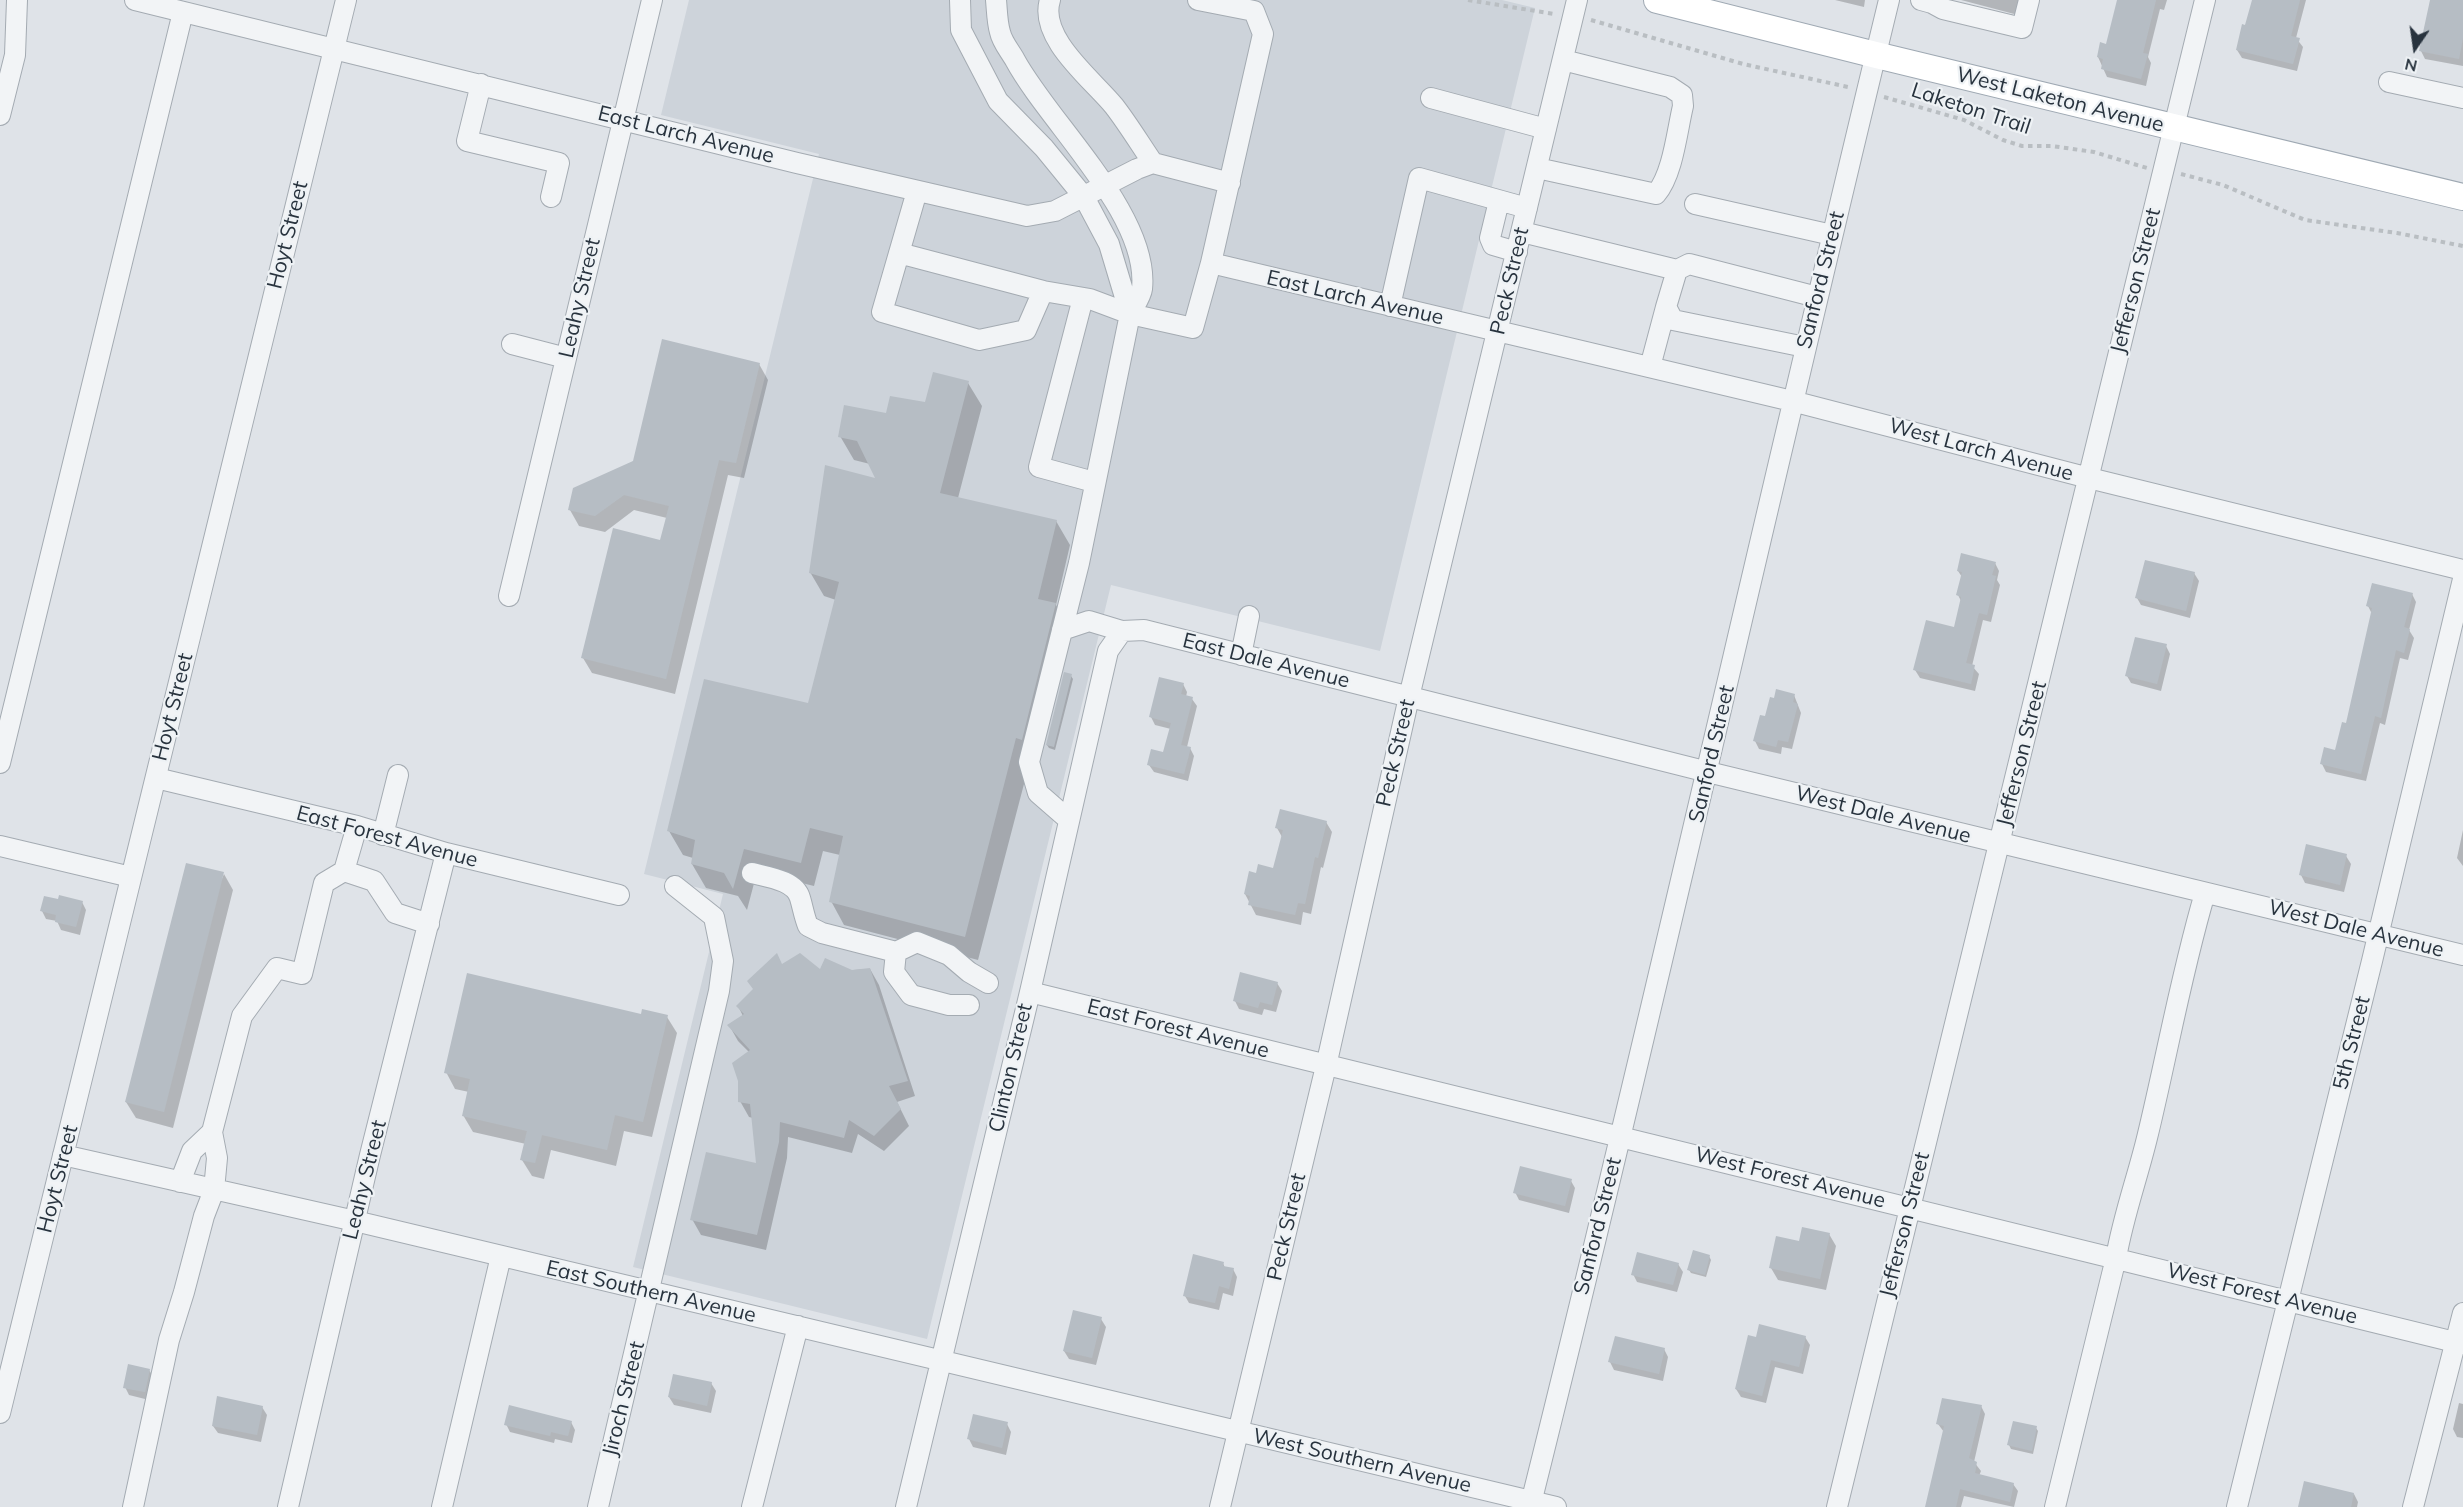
<!DOCTYPE html>
<html>
<head>
<meta charset="utf-8">
<style>
	body { margin:0 }
	#map { position:relative; width:2463px; height:1507px; overflow:hidden; background:#dfe3e8; font-family:Mulish,sans-serif }
	canvas { display:block }
	.north { position:absolute; left:2385px; top:18px; width:60px; height:60px; -webkit-text-stroke:4px #eef2f5; paint-order:stroke; rotate:193deg; font-size:16px; font-weight:700; line-height:24px; text-align:center; color:#28333e }
	.north::after { content:''; display:block; margin:auto; width:21px; height:27px; background:#28333e; clip-path:polygon(50% 0,100% 100%,50% 72%,0 100%) }
</style>
</head>
<body>
<div id="map">
<canvas width="2463" height="1507"></canvas>
<div class="north">N</div>
</div>
<script>
const ctx = document.querySelector('canvas').getContext('2d');
ctx.lineJoin = 'round';
function fill(path, color) { ctx.fillStyle = color; ctx.fill(path, 'evenodd'); }
function trace(path, color, width, dash) { ctx.strokeStyle = color; ctx.lineWidth = width; ctx.lineCap = dash ? 'butt' : 'round'; ctx.setLineDash(dash || []); ctx.stroke(path); }
function label(font, color, halo, rows, align = 'center') {
  ctx.font = font + ' Mulish,sans-serif'; ctx.lineWidth = 4.5; ctx.setLineDash([]); ctx.textBaseline = 'middle'; ctx.strokeStyle = halo; ctx.fillStyle = color; for (const [text, x, y, turn = 0] of rows) {
    ctx.save(); ctx.translate(x, y); ctx.rotate((+turn || 0) * Math.PI / 180); ctx.textAlign = isNaN(turn) ? turn : align; if (halo) ctx.strokeText(text, 0, 0); ctx.fillText(text, 0, 0); ctx.restore();
  }
}
const built = new Path2D(`
	M689 0H1502L1535 8 1380 651 1111 585 927 1339 633 1267 723 894 644 874 819 154 661 115Z`);
const shadow = new Path2D(`
	M1835 0H1865L1864 7Z
	M1961 0H2022L2018 15Z
	M2118 0H2167L2164 10 2160 9 2148 57 2151 63 2146 86 2107 77 2098 57 2107 45Z
	M2254 0H2306L2296 38 2303 47 2297 71 2242 58 2237 50Z
	M2431 0H2463V66L2425 59 2421 51Z
	M759 364 768 380 744 478 728 475 675 694 592 673 583 658 662 542 667 518 634 510 605 532 579 526 570 510Z
	M968 383 982 406 958 498 1056 521 1070 545 1056 605 1069 628 1030 761 978 960 844 925 831 901 840 855 823 851 814 886 757 872 747 910 738 896 706 888 692 864 693 858 683 855 669 831 809 705 836 600 824 596 810 572 878 480 870 464 854 460 840 436 888 415 926 404Z
	M1995 563 1999 571 1997 580 2000 585 1991 622 1983 620 1972 666 1979 674 1975 691 1920 678 1915 670 1955 629 1961 601 1958 595 1962 577 1958 571Z
	M2194 573 2199 581 2190 618 2141 605 2137 598Z
	M2412 594 2416 602 2409 630 2414 638 2408 660 2400 658 2385 725 2380 723 2366 781 2326 772 2322 764 2336 751 2347 725 2372 614 2368 606Z
	M2166 646 2170 654 2161 691 2131 683 2127 676Z
	M1071 676 1073 679 1055 750 1049 748 1047 745Z
	M1183 684 1187 692 1186 697 1192 699 1197 706 1187 747 1190 748 1194 756 1188 781 1154 772 1149 765 1164 754 1171 729 1155 725 1151 717Z
	M1794 695 1801 713 1792 749 1782 747 1781 754 1759 749 1755 741 1775 699Z
	M1326 822 1332 832 1323 868 1321 867 1311 914 1303 912 1301 925 1256 915 1245 894 1257 875 1275 869 1282 837 1277 828Z
	M2463 830V866L2457 858Z
	M2346 856 2351 864 2344 892 2305 883 2301 875Z
	M224 874 233 890 173 1128 136 1118 126 1102Z
	M82 902 86 910 80 935 61 930 57 921 46 919 42 911Z
	M782 965 820 972 870 969 879 985 915 1096 897 1102 909 1126 884 1151 858 1134 852 1153 788 1137 787 1158 766 1250 701 1235 692 1219 757 1165 753 1118 749 1117 740 1101 749 1052 738 1041 729 1025 743 1016 738 1006Z
	M1277 983 1282 991 1276 1012 1264 1009 1262 1015 1239 1009 1235 1001Z
	M667 1017 677 1033 652 1137 624 1131 616 1166 551 1150 544 1179 532 1176 522 1160 526 1144 473 1132 463 1115 469 1092 455 1089 446 1072Z
	M1571 1181 1575 1188 1569 1213 1519 1200 1515 1192Z
	M1829 1234 1836 1246 1826 1290 1778 1280 1771 1268 1800 1243Z
	M1709 1256 1711 1260 1706 1277 1691 1273 1689 1270Z
	M1223 1263 1225 1268 1233 1269 1237 1277 1233 1296 1223 1293 1219 1310 1189 1303 1185 1296Z
	M1678 1264 1683 1272 1677 1292 1637 1282 1633 1274Z
	M1101 1319 1106 1327 1096 1365 1069 1359 1064 1351Z
	M1749 1337H1805L1810 1345 1803 1374 1775 1367 1766 1403 1741 1397 1736 1389Z
	M1664 1349 1668 1357 1663 1381 1614 1370 1610 1362Z
	M149 1370 154 1378 149 1400 129 1395 125 1387Z
	M711 1383 716 1391 711 1413 674 1405 669 1397Z
	M2459 1403 2463 1404V1438L2457 1437 2453 1429Z
	M1981 1406 1985 1414 1974 1462 1981 1471 1979 1476 2013 1484 2018 1491 2014 1507 1964 1496 1961 1507H1926L1944 1432 1938 1424Z
	M262 1407 267 1415 261 1442 218 1433 213 1426Z
	M571 1422 575 1430 572 1443 555 1439 554 1443 510 1432 506 1424Z
	M1007 1424 1011 1432 1006 1455 973 1447 969 1439Z
	M2036 1428 2038 1431 2033 1454 2011 1449 2009 1445Z
	M2354 1494 2358 1502 2357 1507H2299Z`);
const building = new Path2D(`
	M2117 0H2156L2143 53 2148 54 2141 79 2101 69 2103 59 2097 57 2100 42 2106 44Z
	M2252 0H2300L2291 36 2300 38 2293 64 2236 50 2242 24 2245 25Z
	M2430 0H2463V38L2459 59 2419 51Z
	M662 339 760 363 736 463 719 460 666 679 581 658 613 528 660 540 669 506 624 495 595 516 568 510 573 488 633 461Z
	M933 372 969 381 940 493 1057 520 1038 599 1056 603 1022 740 1016 738 965 937 829 902 843 836 810 828 801 863 744 849 733 889 724 873 691 864 695 840 667 831 704 679 808 703 839 582 809 573 825 465 875 478 857 441 838 437 844 405 886 413 890 396 925 402Z
	M1961 553 1996 562 1992 575 1996 576 1987 615 1979 613 1966 663 1975 665 1971 684 1913 670 1926 620 1954 627 1961 597 1956 595 1962 572 1957 571Z
	M2145 560 2195 572 2186 611 2135 598Z
	M2372 583 2413 593 2404 627 2410 629 2404 653 2396 650 2381 718 2375 716 2361 774 2320 764 2324 747 2335 750 2342 722 2346 723 2372 608 2366 606Z
	M2135 637 2167 644 2157 684 2125 676Z
	M1064 672 1072 674 1054 747 1046 745Z
	M1159 677 1184 683 1181 694 1193 697 1181 745 1191 747 1184 774 1147 765 1151 749 1163 752 1171 723 1149 717Z
	M1776 689 1795 694 1793 702 1798 704 1788 742 1778 740 1776 747 1753 741 1760 715 1765 716 1770 697 1774 698Z
	M1280 809 1327 821 1318 858 1315 857 1305 904 1298 903 1295 915 1248 905 1250 896 1244 894 1249 871 1256 873 1258 864 1273 868 1283 830 1275 828Z
	M2306 844 2347 854 2340 885 2299 875Z
	M186 863 224 872 164 1112 125 1102Z
	M59 895 83 901 76 927 55 922 56 915 40 911 44 896 58 899Z
	M777 953 782 964 800 953 820 969 825 958 852 970 870 968 908 1081 889 1086 901 1109 874 1136 849 1120 844 1138 780 1122 779 1142 757 1235 690 1220 706 1152 756 1163 750 1104 738 1102V1081L732 1063 750 1050 727 1025 744 1014 736 1006 753 989 747 981Z
	M1240 972 1278 982 1272 1005 1260 1002 1258 1008 1233 1001Z
	M467 973 641 1014 642 1009 668 1015 643 1122 615 1115 607 1150 542 1135 535 1163 520 1160 527 1131 462 1116 470 1079 444 1073Z
	M1520 1166 1572 1179 1565 1206 1513 1193Z
	M1802 1227 1830 1233 1820 1279 1769 1268 1776 1236 1799 1241Z
	M1693 1250 1710 1255 1705 1275 1687 1270Z
	M1637 1252 1679 1263 1673 1285 1631 1275Z
	M1193 1254 1224 1262 1223 1266 1234 1268 1229 1289 1219 1286 1215 1303 1183 1296Z
	M1073 1310 1102 1317 1092 1358 1063 1351Z
	M1759 1324 1806 1336 1799 1367 1771 1360 1762 1396 1735 1389 1748 1335 1756 1337Z
	M1615 1336 1665 1348 1659 1374 1608 1362Z
	M128 1364 150 1369 145 1392 123 1388Z
	M673 1374 712 1382 707 1406 668 1397Z
	M217 1396 263 1406 257 1435 212 1426Z
	M1942 1398 1982 1405 1969 1458 1977 1462 1975 1473 2014 1483 2010 1502 1960 1489 1956 1507H1925L1944 1426 1936 1424Z
	M509 1405 572 1421 568 1436 551 1432 550 1436 504 1425Z
	M973 1414 1008 1422 1002 1448 967 1439Z
	M2013 1421 2037 1426 2032 1451 2007 1445Z
	M2304 1481 2354 1493 2351 1507H2298Z`);
const path = new Path2D(`
	M1468 0 1554 14
	M1591 20 1743 64 1848 87
	M1884 97 1964 120 2003 140 2022 146H2052L2094 152 2147 168
	M2181 174 2223 185 2305 220 2397 233 2463 246`);
const minor = new Path2D(`
	M135 0 797 163 1027 216 1055 211 1137 169 1153 163 1230 183
	M960 0 961 30 998 101 1044 148 1084 197 1109 244 1130 314
	M996 0C997 10 997 22 1000 32 1002 42 1010 51 1015 60 1049 123 1150 215 1142 289 1141 297 1134 306 1130 314L1079 563 1029 762 1038 793 1069 820
	M1050 0C1038 38 1093 80 1114 106 1128 124 1140 144 1153 163
	M1921 0 1932 3 1943 9 2022 28 2029 0
	M2389 82 2463 98
	M481 84 467 141 559 163 551 197
	M1431 98 1546 129
	M0 115 15 55 17 0
	M1537 168 1656 194C1673 174 1677 131 1683 106L1682 95 1670 87 1563 60
	M917 191 882 312 979 340 1026 330 1043 291 1090 299 1130 314 1193 328 1211 263 1263 34 1254 11 1198 0
	M1499 201 1490 238 1493 245 1517 252
	M1695 204 1832 235
	M1522 232 1677 270
	M899 253 1043 291
	M1211 263 1792 401 2089 478 2463 570
	M1083 298 1039 467 1094 482
	M1390 306 1419 178 1527 208
	M512 344 566 358
	M1805 347 1673 320 1666 307 1677 270 1689 264 1817 297
	M1650 367 1666 307
	M509 596 652 0
	M1062 630 1089 621 1122 631 1144 630 1708 772 2463 955
	M1241 655 1249 616
	M0 763 183 12
	M156 778 357 826 446 853 619 895
	M383 835 398 775
	M0 846 131 877
	M344 871 374 881 395 913 429 924
	M752 873C767 877 795 880 800 898 803 908 804 916 808 926L822 933 896 952
	M1030 992 2463 1344
	M969 1005H949L911 995 894 972 896 952 917 942 949 955 969 972 988 983
	M212 1132 242 1016 277 968 302 974 324 883 344 871 357 826
	M63 1155 355 1221 1556 1507
	M0 1413 346 0
	M133 1507 169 1340 184 1292 204 1216 214 1190 217 1158 212 1132 192 1151 180 1182
	M288 1507 370 1155 446 853
	M442 1507 501 1256
	M598 1507 719 991 723 961 714 917 675 886
	M752 1507 798 1326
	M906 1507 1030 992 1108 651 1122 631
	M1220 1507 1326 1066 1409 697 1577 0
	M1530 1507C1655 1006 1767 502 1889 0
	M1837 1507 2205 0
	M2055 1507 2116 1258C2123 1217 2137 1179 2147 1138 2167 1056 2181 974 2205 893
	M2237 1507 2372 961 2463 579
	M2413 1507 2463 1313`);
const major = new Path2D(`
	M1657 0 1876 55 2463 197`);
const streetNames = [
	["West Laketon Avenue",2060,100,14],
	["Laketon Trail",1971,109,18],
	["East Larch Avenue",686,135,14],
	["Hoyt Street",288,235,-76],
	["Sanford Street",1821,280,-76],
	["Peck Street",1510,281,-77],
	["Jefferson Street",2136,281,-76],
	["Leahy Street",580,298,-77],
	["East Larch Avenue",1355,298,13],
	["West Larch Avenue",1981,450,15],
	["East Dale Avenue",1266,661,14],
	["Hoyt Street",173,707,-76],
	["Peck Street",1396,753,-77],
	["Sanford Street",1712,754,-77],
	["Jefferson Street",2022,754,-76],
	["West Dale Avenue",1883,815,14],
	["East Forest Avenue",387,837,15],
	["West Dale Avenue",2356,929,14],
	["East Forest Avenue",1178,1029,14],
	["5th Street",2352,1043,-76],
	["Clinton Street",1011,1068,-77],
	["West Forest Avenue",1790,1178,14],
	["Hoyt Street",58,1179,-76],
	["Leahy Street",365,1180,-76],
	["Jefferson Street",1905,1225,-76],
	["Sanford Street",1598,1226,-76],
	["Peck Street",1287,1227,-77],
	["East Southern Avenue",651,1292,13],
	["West Forest Avenue",2262,1294,14],
	["Jiroch Street",624,1399,-76],
	["West Southern Avenue",1362,1461,13]
];
fill(built, '#cdd3da');
fill(shadow, '#0003');
fill(building, '#b6bdc4');
trace(minor, '#a4abb2', 22);
trace(major, '#9fa9b3', 28);
trace(path, '#b9bec2', 4, [4.5, 4.5]);
trace(minor, '#f2f4f6', 20);
trace(major, '#fff', 26);
label('21px', '#28333e', '#eef2f5', streetNames);
</script>
</body>
</html>
